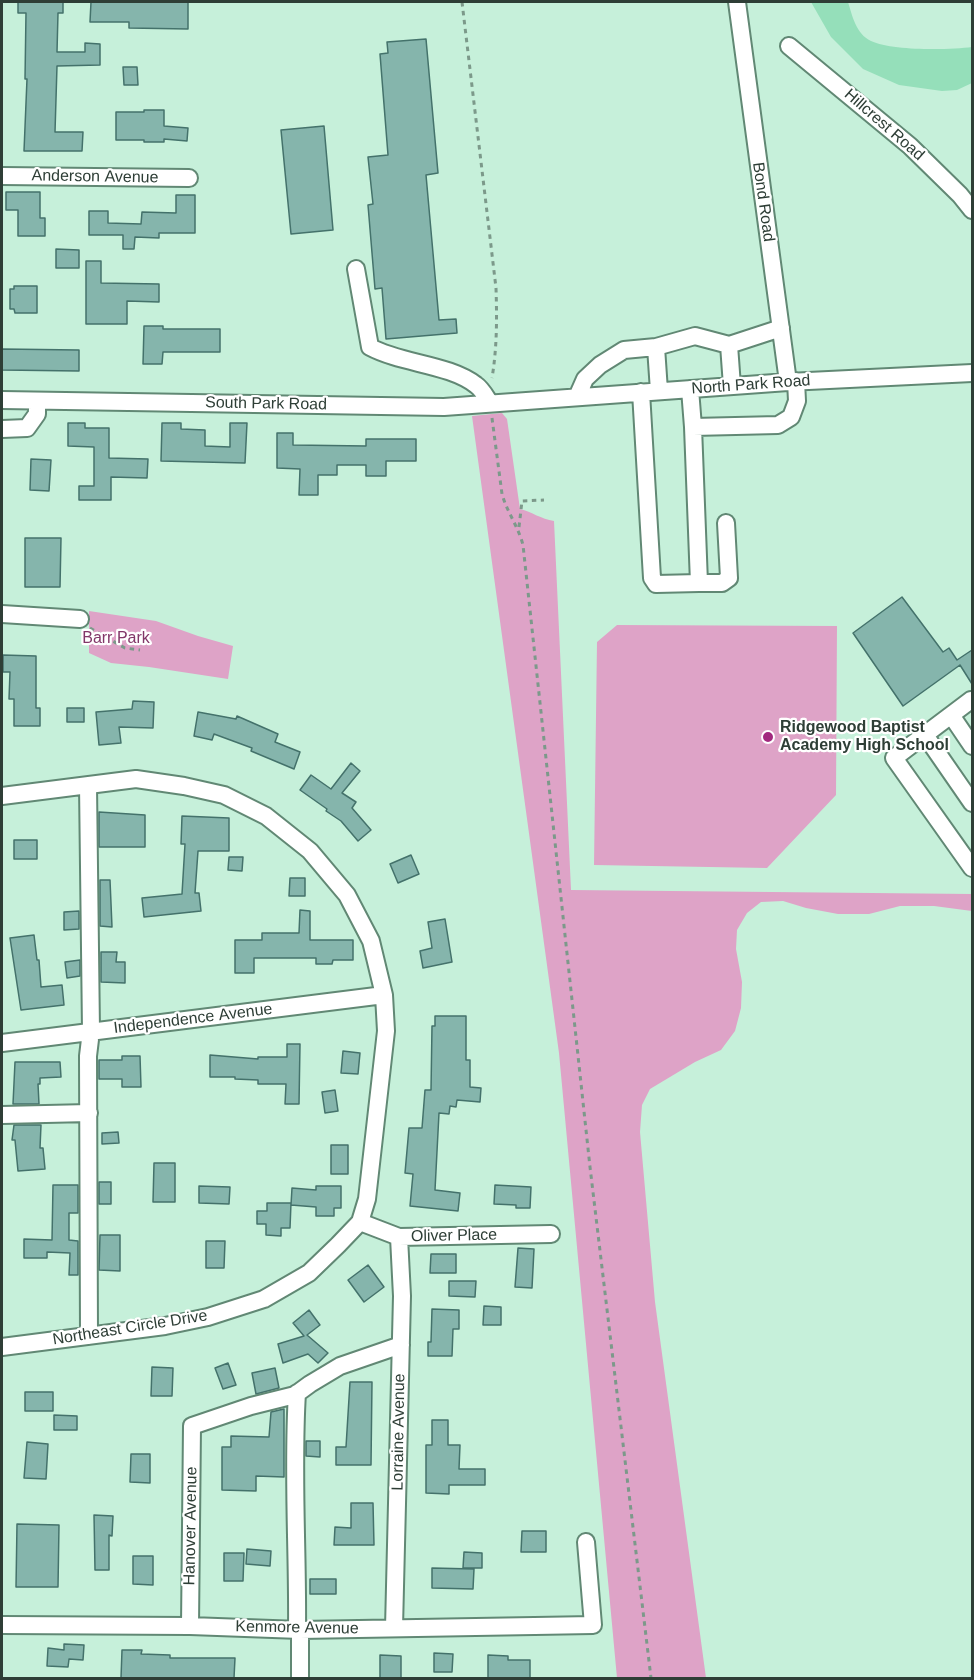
<!DOCTYPE html>
<html>
<head>
<meta charset="utf-8">
<style>
	body { margin:0 }
	#map { position:relative; width:974px; height:1680px; overflow:hidden; background:#c6f0da; font-family:Helvetica,sans-serif }
	canvas { display:block }
	.frame { position:absolute; inset:0; border:3px solid #2e3e36; pointer-events:none }
</style>
</head>
<body>
<div id="map">
<canvas width="974" height="1680"></canvas>
<div class="frame"></div>
</div>
<script>
const ctx = document.querySelector('canvas').getContext('2d');
ctx.lineJoin = 'round';
function fill(path, color) { ctx.fillStyle = color; ctx.fill(path, 'evenodd'); }
function trace(path, color, width, dash) { ctx.strokeStyle = color; ctx.lineWidth = width; ctx.lineCap = dash ? 'butt' : 'round'; ctx.setLineDash(dash || []); ctx.stroke(path); }
function label(font, color, halo, rows, align = 'center') {
  ctx.font = font + ' Helvetica,sans-serif'; ctx.lineWidth = 4.5; ctx.setLineDash([]); ctx.textBaseline = 'middle'; ctx.strokeStyle = halo; ctx.fillStyle = color; for (const [text, x, y, turn = 0] of rows) {
    ctx.save(); ctx.translate(x, y); ctx.rotate((+turn || 0) * Math.PI / 180); ctx.textAlign = isNaN(turn) ? turn : align; if (halo) ctx.strokeText(text, 0, 0); ctx.fillText(text, 0, 0); ctx.restore();
  }
}
const green = new Path2D(`
	M502 413 507 419 520 509C532 512 541 519 554 521L571 890 972 894V911L934 906H900L869 914H838L806 908 783 901 761 902 747 913 737 930 736 949 742 982 741 1008 735 1031 721 1050 695 1062 650 1089 642 1105 640 1132 655 1302 706 1678H617L559 1053 472 416Z
	M89 611 156 621 198 636 233 646 228 679 149 667 111 663 89 653Z
	M617 625 837 626 836 795 767 868 594 865 597 642Z`);
const water = new Path2D(`
	M811 2H848C852 15 856 34 871 41 892 51 949 50 972 47V83L957 90 942 91 899 85 863 69 831 37Z`);
const building = new Path2D(`
	M18 2H63V13H58L57 52H85V43L100 44V65L57 66 55 132H83L82 151H24L27 79H25L26 13H18Z
	M91 2H188V29L129 28V22H90Z
	M426 39 438 173 426 175 439 320 456 319 457 333 386 339 382 288 375 289 368 205 373 204 368 157 388 155 380 54 388 53 387 42Z
	M123 67H137L138 85H124Z
	M144 110H164V126L188 128 187 141 164 139V142H144V140H116V112H144Z
	M324 126 333 230 291 234 281 130Z
	M6 192H40V218H45V236H18V210H6Z
	M176 195H195V233H159V238L135 237 134 249H123V235H89V211H108V223L141 224 142 212 176 213Z
	M56 249 79 250V268H56Z
	M86 261H101V283L159 284V302L127 301V324H86Z
	M14 286H37V313H15L14 309H10V289H14Z
	M144 326H163V329H220V352H163L162 364H143Z
	M2 349 79 350V371L2 370Z
	M68 423H85V428H109V458L148 459 147 478 111 477V500H79V486H94V447L68 446Z
	M162 423H181V429L205 430V446L230 447V423H247L245 463 161 461Z
	M277 433H293V445L366 446V439H416V461H386V476H366V465H337V475H318V495H299L300 469 277 468Z
	M31 459 51 460 49 491 30 490Z
	M25 538H61L60 587H25Z
	M902 597 943 652 949 648 957 660 972 650V684L960 665 903 706 853 633Z
	M3 655 36 656V708H40V726H14V699H9L10 672H3Z
	M133 701 154 702 153 728 119 727 121 743 99 745 96 712 132 709Z
	M67 708H84V722H67Z
	M198 712 236 719 237 716 278 734 275 742 300 752 294 769 251 751 252 748 214 734 212 740 194 736Z
	M351 763 360 771 342 793 356 802 352 808 371 830 358 841 341 821 326 811 327 809 300 790 311 775 331 789Z
	M99 812 145 815V847H99Z
	M182 816 229 818V851H198L195 893H199L201 911 144 917 142 898 182 894 185 844H181Z
	M14 840H37V859H14Z
	M411 855 419 874 398 883 390 864Z
	M229 857H243L242 871 228 870Z
	M290 878H305V896H289Z
	M100 880H110L112 927 100 926Z
	M300 910 310 911V940H353V960H333L332 964H316V958H254V973H235V940H262V933H299Z
	M79 911V929L64 930V912Z
	M445 919 452 962 423 968 420 951 432 948 428 922Z
	M34 935 37 960H39L41 987 62 985 64 1005 21 1010 10 938Z
	M101 952H117L116 962H125V983L101 982Z
	M80 960V976L67 978 65 962Z
	M435 1016H466V1060H470V1087L481 1088 480 1102 457 1100 456 1107 450 1106 449 1114 439 1113 435 1190 460 1193 458 1211 410 1206 413 1174 405 1173 409 1128H422L425 1090H431L432 1026H435Z
	M287 1044H300L299 1104H285L286 1084H258V1080L235 1079V1077H210V1055L258 1059V1057H287Z
	M343 1051 360 1053 358 1074 341 1073Z
	M122 1056H140L141 1087H122V1079H99V1060H122Z
	M15 1062H60L61 1077 40 1078V1084H38L39 1104H13Z
	M335 1090 338 1111 325 1113 322 1092Z
	M14 1125H41L40 1148H43L45 1169 18 1171 15 1140H12Z
	M118 1132 119 1143 102 1144V1133Z
	M331 1145H348V1174H331Z
	M154 1163H175V1202H153Z
	M99 1182H111V1204H99Z
	M53 1185H78V1213H69V1240L78 1241V1275H69L70 1253 47 1252V1258H24V1239L52 1240Z
	M495 1185 531 1187 530 1208H516V1205L494 1204Z
	M199 1186 230 1187 229 1204 199 1203Z
	M316 1186H341V1208H334V1216H316V1207L291 1205 292 1188 316 1190Z
	M267 1203H291L290 1228H281V1236L266 1235V1224H257V1211H267Z
	M100 1235H120V1271L99 1270Z
	M206 1241H225L224 1268H206Z
	M518 1248 534 1249 532 1288 515 1287Z
	M431 1254H456V1273H430Z
	M368 1265 384 1287 364 1302 348 1280Z
	M449 1281H476L475 1297 449 1296Z
	M484 1306 501 1307V1325H483Z
	M432 1309 459 1310V1329H453L452 1356H428V1342H431Z
	M309 1310 320 1325 307 1335 328 1353 318 1363 308 1354 283 1363 278 1344 304 1336 293 1323Z
	M228 1363 236 1385 223 1389 215 1368Z
	M152 1367 173 1368 172 1396H151Z
	M275 1368 279 1388 256 1394 252 1373Z
	M350 1382H372L371 1465H336V1447H346Z
	M25 1392H53V1411H25Z
	M284 1409V1477L256 1476V1491L222 1490V1447H231V1436L269 1437 271 1412Z
	M54 1415 77 1416V1430H54Z
	M432 1420H448V1445H460L459 1469H485V1485H449V1494L426 1493V1445H432Z
	M306 1441H320V1457L306 1456Z
	M27 1442 48 1444 46 1479 24 1478Z
	M131 1454H150V1483L130 1482Z
	M351 1503H373L374 1545H334L335 1527 351 1528Z
	M94 1515 113 1516 112 1536 109 1535V1570H95Z
	M17 1524 59 1525 58 1587H16Z
	M522 1531H546V1552H521Z
	M247 1549 271 1551 270 1566 246 1564Z
	M464 1552 482 1553V1568H463Z
	M224 1553H244L243 1581H224Z
	M133 1556H153V1585L133 1584Z
	M432 1568 474 1569 473 1589 432 1588Z
	M310 1579H336V1594H310Z
	M64 1644 84 1645 83 1660 69 1659 68 1667 47 1666 48 1648 64 1650Z
	M122 1650H142L141 1654 170 1655V1658H235L234 1678H121Z
	M434 1653 453 1654 452 1672H434Z
	M380 1655 401 1656V1678H380Z
	M488 1655 508 1656V1660H530V1678H488Z`);
const path = new Path2D(`
	M462 2 496 288C497 319 497 348 492 378
	M492 418 502 494C507 512 518 526 523 545L590 1167 651 1678
	M519 527 522 501 544 500
	M90 628 125 648 140 650`);
const minor = new Path2D(`
	M737 2 788 382
	M789 46 910 146 960 195 972 210
	M2 176 189 178
	M356 269 370 347C402 364 449 364 476 385 482 389 486 397 490 403
	M729 345 781 328
	M656 347 695 336 729 345 732 386
	M690 389 693 427 778 425 791 417 797 401 796 381
	M641 392 652 578 656 584 699 583 693 427
	M577 397 585 379 600 365 624 350 656 347 659 391
	M2 400 444 407 788 382 972 373
	M2 429 27 428 37 414V401
	M699 583H722L729 578 726 523
	M2 614 80 619
	M972 702 971 700 894 758 972 868
	M951 715 972 746
	M925 735 972 803
	M88 785 91 1031 88 1056 89 1336
	M2 796 136 779 184 786 224 795 266 816 310 851 347 895 371 941 384 995 386 1031 367 1199 360 1222 338 1245 309 1273 264 1299 208 1317 165 1326 2 1347
	M2 1043 384 995
	M2 1115 89 1113
	M360 1222 399 1237 551 1234
	M2 1625 190 1626 300 1630 593 1625 586 1542
	M190 1626 192 1426 251 1406 295 1395 310 1384 340 1366 401 1345
	M394 1628 402 1296 399 1237
	M297 1630C298 1551 292 1472 297 1393
	M300 1678V1630`);
const markers = [
	[768,737,6,"#a2297f"]
];
const streetNames = [
	["Hillcrest Road",884,125,41],
	["Anderson Avenue",95,177,1],
	["Bond Road",763,202,82],
	["North Park Road",751,385,-4],
	["South Park Road",266,404,1],
	["Independence Avenue",193,1019,-7],
	["Oliver Place",454,1236,-1],
	["Northeast Circle Drive",130,1328,-9],
	["Lorraine Avenue",399,1432,-89],
	["Hanover Avenue",191,1526,-89],
	["Kenmore Avenue",297,1628,1]
];
const parkNames = [
	["Barr Park",116,639]
];
const poiNames = [
	["Ridgewood Baptist",780,728],
	["Academy High School",780,746]
];
fill(green, '#dea3c7');
fill(water, '#95dfba');
fill(building, '#85b5ac');
trace(building, '#44726b', 1.5);
trace(minor, '#618874', 20);
trace(path, '#7c998a', 3, [4.5, 4.5]);
trace(minor, '#fff', 16);
for (const [x, y, r, color] of markers) { const dot = new Path2D(); dot.arc(x, y, r, 0, 2 * Math.PI); ctx.fillStyle = color; ctx.fill(dot); trace(dot, '#fff', 2); }
label('16px', '#2e3e36', '#fff', streetNames);
label('16px', '#823769', '#fff', parkNames);
label('bold 16px', '#2e3e36', '#fff', poiNames, 'left');
</script>
</body>
</html>
